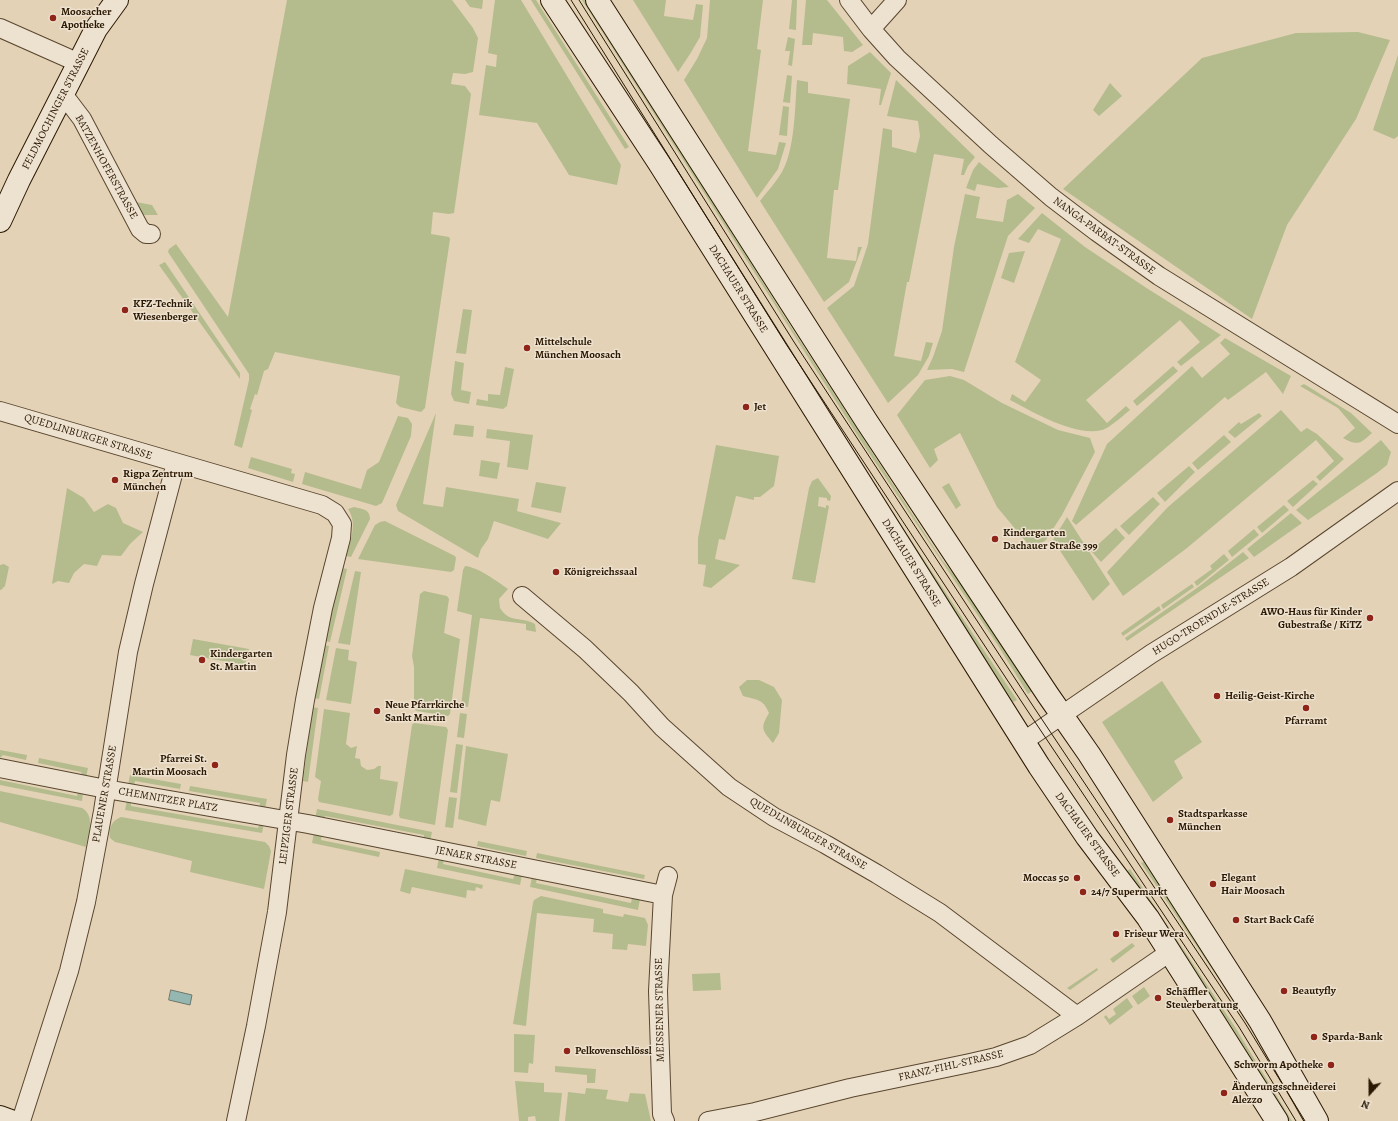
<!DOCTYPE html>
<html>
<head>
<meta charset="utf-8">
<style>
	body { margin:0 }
	#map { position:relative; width:1398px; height:1121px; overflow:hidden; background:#e4d2b6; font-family:Alegreya,serif }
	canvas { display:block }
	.north { position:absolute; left:1350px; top:1073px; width:40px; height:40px; -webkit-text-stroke:3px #ede2d0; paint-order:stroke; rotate:201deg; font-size:11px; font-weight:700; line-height:16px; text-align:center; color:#2b1802 }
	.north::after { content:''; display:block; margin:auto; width:14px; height:18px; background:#2b1802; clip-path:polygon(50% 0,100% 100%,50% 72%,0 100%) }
</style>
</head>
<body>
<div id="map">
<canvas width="1398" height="1121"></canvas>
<div class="north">N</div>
</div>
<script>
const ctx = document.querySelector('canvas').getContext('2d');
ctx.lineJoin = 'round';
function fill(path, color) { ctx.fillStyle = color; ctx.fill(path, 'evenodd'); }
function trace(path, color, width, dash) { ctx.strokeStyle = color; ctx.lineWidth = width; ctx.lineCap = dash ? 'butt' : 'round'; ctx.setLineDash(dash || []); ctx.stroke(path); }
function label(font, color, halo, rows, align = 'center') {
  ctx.font = font + ' Alegreya,serif'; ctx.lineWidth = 3; ctx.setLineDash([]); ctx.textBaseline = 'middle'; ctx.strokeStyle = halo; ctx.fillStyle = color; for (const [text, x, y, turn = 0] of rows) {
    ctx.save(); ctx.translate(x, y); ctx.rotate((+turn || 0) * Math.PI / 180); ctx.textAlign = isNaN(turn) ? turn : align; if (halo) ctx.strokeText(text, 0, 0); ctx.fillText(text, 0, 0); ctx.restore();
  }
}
const green = new Path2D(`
	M287 0H452L473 28 478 38 473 72 465 74 453 73 451 84 465 86 471 94 454 213 449 214 433 212 431 234 449 237 450 239 425 408 421 412 400 407 396 403 400 376 275 352 268 369 264 371 257 395 255 394 250 409 252 410 242 448 234 445 249 380V374L168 252 169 249 176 244 228 317Z
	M465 0H483L482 9 470 7Z
	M495 0H521L621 165 617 185 569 175 537 123 479 115 486 65 496 67 497 55 488 53Z
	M531 0H536L629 147 625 149Z
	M560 0H566C712 236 863 469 1017 700L1013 702 954 614Z
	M582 0H590L620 55 791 327 942 560 961 583 1034 690 1028 694 997 644 861 441Z
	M633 0H666L664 16 693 20 696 4 703 5 700 37 690 54 678 72Z
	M710 0H763L757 49 761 50 748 151 776 155 779 142 786 143 778 169 757 198 684 80 697 59 707 38Z
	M792 0H797L796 30 789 29Z
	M806 0H827L863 45 852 52 844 51 843 37 813 33 812 45H802Z
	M1358 32 1390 40 1356 119 1287 225 1252 319 1063 189 1202 58 1296 33Z
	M788 37 795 39 792 66 788 65 790 51H785Z
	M870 52 891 73 881 105H879L881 89 847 84 848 66Z
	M1398 55V136L1394 139 1373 130Z
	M787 75 792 76 790 103 783 102Z
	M797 80 808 82V93L850 99 838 190H834L827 258 856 261 858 247H862L849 282 824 302 760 201C767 192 776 182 782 172 795 150 795 105 797 80Z
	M896 80 975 157 968 166 964 175H961L964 159 934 154 909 282H907L894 356 921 361 926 342 933 343 929 356 918 375 888 403 827 308 854 286 868 244 883 128 892 130V147L916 153 920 136 918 121 887 116Z
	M1110 83 1122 96 1099 116 1093 110Z
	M783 106 789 107 787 136 779 135Z
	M979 162 1009 187 998 188 977 184 975 191 966 188 973 170Z
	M965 194 980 197 976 218 1003 222 1007 200 1018 194 1035 208 1008 236 964 372 952 369 927 370 933 357 942 331 954 247Z
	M136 202 152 205 158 215H143Z
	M1042 213 1085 247 1145 287 1221 335 1181 366 1177 362 1200 342 1180 320 1086 400 1107 423 1126 406 1130 410C1124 415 1108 429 1102 430 1075 437 1033 412 1010 400L1012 394 1025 402 1041 380 1015 362 1061 239 1038 229 1029 243 1018 239Z
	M1025 251 1014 283 1001 278 1009 253Z
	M165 262 240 373V379L159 265Z
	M463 309 472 310 466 354 456 353Z
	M1225 338 1291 376 1283 394 1266 372 1228 400 1225 397 1076 525 1072 521 1107 444 1192 366 1202 378 1230 354 1220 343Z
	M455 361 464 363 461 390 471 392 469 404 454 401 451 394Z
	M1173 366 1178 371 1137 406 1133 401Z
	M505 367 514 369 507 406 503 409 476 405 477 399 488 401V394L500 395Z
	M950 376 964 380 1002 403 1058 430 1090 438 1095 452 1062 515 1046 540 1032 549 997 507 960 433 934 449 938 460 930 468 897 415 925 380Z
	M1304 384 1351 413 1372 433C1360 444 1358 446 1343 438L1355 428 1338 408 1300 386Z
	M1281 410 1301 432 1307 428 1317 434 1344 459 1320 481 1316 477 1334 461 1316 440 1187 548 1123 596 1107 572 1168 507Z
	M436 413 423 504 443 507 446 487 519 499 517 511 561 523 548 539 494 521 488 539 481 549 478 558 398 511 396 505Z
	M1259 413 1262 416 1235 438 1228 432 1239 422 1241 424Z
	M398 416 408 418 412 424 411 436 382 503 376 506 302 484 305 472 361 489 367 470 379 462Z
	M455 424 474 426 473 437 453 435Z
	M487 429 533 435 528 470 507 467 510 441 486 438Z
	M1224 435 1231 442 1198 470 1192 463Z
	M1381 440 1391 452 1387 465 1377 473 1308 520 1296 510Z
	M716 445 779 456 774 486 760 497H754V500L736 496 725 540 719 539 715 559 740 565 711 588 703 586 706 565 698 564V538Z
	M251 457 292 469 291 473 295 474 293 482 248 468Z
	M481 460 500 463 497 479 479 476Z
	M1189 466 1195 472 1165 502 1157 493Z
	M818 478 831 496 830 501 827 500V498L819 497 818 506 826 508V505L829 506 815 583 792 579 809 488 812 481Z
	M1313 480 1318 484 1293 507 1287 501Z
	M536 482 566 487 561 513 531 507Z
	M949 483 961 505 956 509 942 487Z
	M67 488 84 498 94 512 108 504 116 508 123 523 143 532 130 544 121 556 102 555 97 566 84 564 74 573 69 583 58 581 52 584Z
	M1153 497 1160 504 1129 535 1120 526Z
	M1284 505 1289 510 1262 533 1257 527Z
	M354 507C362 509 370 509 370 519L351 557 346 556C350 541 358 524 348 509Z
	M1291 513 1302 523 1254 557 1247 549Z
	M1067 517 1110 584 1093 601 1053 540Z
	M385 521 455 556 456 558 454 570 451 572 358 559 375 525 380 522Z
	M1116 528 1125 538 1101 562 1091 551Z
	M1254 529 1259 535 1232 557 1228 551Z
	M1243 552 1249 558 1127 641 1125 638 1197 588Z
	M1224 554 1229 560 1197 586 1194 582 1212 569 1210 566Z
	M4 564 9 567 5 586 1 590H0V565Z
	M465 566C478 567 498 582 508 589L499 599 500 608C510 624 522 616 535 624L536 632 526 630V624L480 618 468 707 461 706 472 615 457 611 463 570Z
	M342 568 347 569 330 642 325 641Z
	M355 571 361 572 350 645 338 643Z
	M1192 584 1194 587 1163 609 1161 605Z
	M424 591 447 596 449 599 444 633 460 639 450 714 448 716 417 711 414 709V667L412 656 420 594Z
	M1159 606 1161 610 1123 636 1121 633Z
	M193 639 249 649 245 665 190 655Z
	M324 645 329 646 319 699 314 698Z
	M336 648 349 650 348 660 357 662 351 704 326 700Z
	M747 680H759L774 687 782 700 779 733 773 743C762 730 760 728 769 713 763 698 756 700 743 696L739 687Z
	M1162 681 1202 742 1174 761 1183 778 1153 802 1102 722Z
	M312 707 318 708 308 782 303 781Z
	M324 709 350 713 346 744 351 748 357 746 355 758 360 759 361 766 367 770 374 769 378 766H381L380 779 398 782 393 814 390 816 319 802 318 799 321 781 315 777Z
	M460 713 467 714 464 738 457 737Z
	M414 723 446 727 448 730 435 825 400 818 399 815 412 725Z
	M456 744 463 745 457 793 450 792Z
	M466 746 508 754 500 802 491 800 486 826 458 819Z
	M0 750 27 755 26 760 3 755 0 758Z
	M39 758 88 768 86 778H83L81 772 38 763Z
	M130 775 181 784 180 789 135 781 134 786 128 785Z
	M0 780 77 796 78 791 83 792 82 801 0 785Z
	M190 786 267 799 265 809 259 808 260 803 189 791Z
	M0 791 82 808C96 816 88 834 86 847L0 822Z
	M449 797 457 798 453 828 445 827Z
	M127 800 131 801V806L258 828 260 822 264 823 262 833 125 810Z
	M317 809 432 832 430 842 423 840 424 835 325 816 324 820 315 819Z
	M121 817 265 842 269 846 271 851 264 889 190 872 192 861 115 842 110 838C108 829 112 820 121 817Z
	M314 833 322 834 321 840 380 852 379 857 312 843Z
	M478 841 527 851 526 856 477 846Z
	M537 853 645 875 644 879 536 858Z
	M439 858 444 859 443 864 513 879 515 874 522 875 520 885 437 868Z
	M1147 860 1250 1026 1141 863Z
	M405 869 483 885 482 889 476 887 475 891 467 890 466 898 412 887 410 894 400 891Z
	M1130 869 1235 1027 1292 1121H1289C1239 1035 1184 952 1125 872Z
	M532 877 537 878 536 883 631 903 632 898 640 899 638 910 530 887Z
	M541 896 603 909V913L623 917 624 914 645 918 648 925 646 946 628 944 627 950 612 949 613 934 593 932 594 919 537 913 526 1026 513 1024 533 903 534 900Z
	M1132 943 1135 946 1113 963 1110 959Z
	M1097 968 1098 970 1070 990 1067 988Z
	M720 973 721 990 693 991 692 974Z
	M1144 987 1150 996 1138 1005 1132 996Z
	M1127 998 1133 1007 1110 1025 1104 1017 1106 1015 1109 1019 1116 1014 1113 1009Z
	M514 1034 535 1035 533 1064 529 1063 528 1073 514 1072Z
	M555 1066 596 1069 595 1083H587V1075L555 1072Z
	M515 1081 544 1083V1092L562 1093 559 1121H536L535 1116 528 1117V1121H519Z
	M586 1088 608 1090 606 1099 628 1102 630 1093 645 1094 651 1121H565L568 1092 585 1094Z`);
const water = new Path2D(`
	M171 990 192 995 190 1005 169 1000Z`);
const street = new Path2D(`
	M849 0 871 29 897 58 991 145 1051 197 1097 232 1159 276 1398 424
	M0 28 79 63
	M871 29 897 0
	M63 94 82 119 140 229 146 234H151
	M0 411 322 505 335 513 342 524 341 538 323 608 305 700 296 755 277 912 256 1026 236 1121
	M522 596 585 649 631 693 662 727 729 787 774 817 825 844 877 874 940 913 1077 1016
	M1024 741 1151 654 1291 567 1398 491
	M0 768 106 789 308 824 663 895
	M21 1121 69 971 86 902 103 811 128 652 144 584 176 463
	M665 1121 662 1114 658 991 663 895 668 876
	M708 1121 755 1112 850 1088 970 1063 996 1057 1030 1045 1077 1016 1170 952`);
const secondary = new Path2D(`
	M552 0 659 163 1039 766 1087 837 1148 918 1277 1121
	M597 0 867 422 1048 695 1089 754 1260 1021 1317 1121
	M0 221 19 180 96 29 117 0
	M0 1117 11 1121`);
const tram = new Path2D(`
	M571 0 786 344 1027 710 1239 1027 1296 1121
	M579 0 794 342 1033 706 1245 1023 1305 1121`);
const markers = [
	[53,18,4,"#8f2418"],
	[125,310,4,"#8f2418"],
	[527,348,4,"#8f2418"],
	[746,407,4,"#8f2418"],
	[115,480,4,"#8f2418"],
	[995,539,4,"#8f2418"],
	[556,572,4,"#8f2418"],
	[1370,618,4,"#8f2418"],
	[202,660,4,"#8f2418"],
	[1217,696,4,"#8f2418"],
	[1306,708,4,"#8f2418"],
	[377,711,4,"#8f2418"],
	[215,765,4,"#8f2418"],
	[1170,820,4,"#8f2418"],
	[1077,878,4,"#8f2418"],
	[1213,884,4,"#8f2418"],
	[1083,892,4,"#8f2418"],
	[1236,920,4,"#8f2418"],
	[1116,934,4,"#8f2418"],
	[1284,991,4,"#8f2418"],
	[1158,998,4,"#8f2418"],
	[1314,1037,4,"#8f2418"],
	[567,1051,4,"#8f2418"],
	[1331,1065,4,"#8f2418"],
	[1224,1093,4,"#8f2418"]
];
const poiNames = [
	["Moosacher",61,12],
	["Apotheke",61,25],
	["KFZ-Technik",133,304],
	["Wiesenberger",133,317],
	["Mittelschule",535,342],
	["München Moosach",535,355],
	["Jet",754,407],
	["Rigpa Zentrum",123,474],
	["München",123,487],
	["Kindergarten",1003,533],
	["Dachauer Straße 399",1003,546],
	["Königreichssaal",564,572],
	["AWO-Haus für Kinder",1362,612,"right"],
	["Gubestraße / KiTZ",1362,625,"right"],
	["Kindergarten",210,654],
	["St. Martin",210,667],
	["Heilig-Geist-Kirche",1225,696],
	["Neue Pfarrkirche",385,705],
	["Sankt Martin",385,718],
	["Pfarramt",1306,721,"center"],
	["Pfarrei St.",207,759,"right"],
	["Martin Moosach",207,772,"right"],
	["Stadtsparkasse",1178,814],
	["München",1178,827],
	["Moccas 50",1069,878,"right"],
	["Elegant",1221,878],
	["Hair Moosach",1221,891],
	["24/7 Supermarkt",1091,892],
	["Start Back Café",1244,920],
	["Friseur Wera",1124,934],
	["Beautyfly",1292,991],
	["Schäffler",1166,992],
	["Steuerberatung",1166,1005],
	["Sparda-Bank",1322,1037],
	["Pelkovenschlössl",575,1051],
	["Schworm Apotheke",1323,1065,"right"],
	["Änderungsschneiderei",1232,1087],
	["Alezzo",1232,1100]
];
const streetNames = [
	["FELDMOCHINGER STRASSE",56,109,-63],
	["BATZENHOFERSTRASSE",106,167,61],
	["NANGA-PARBAT-STRASSE",1104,236,36],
	["DACHAUER STRASSE",738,289,58],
	["QUEDLINBURGER STRASSE",88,437,17],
	["DACHAUER STRASSE",911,563,58],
	["HUGO-TROENDLE-STRASSE",1211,617,-32],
	["PLAUENER STRASSE",105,794,-80],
	["CHEMNITZER PLATZ",168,800,10],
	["LEIPZIGER STRASSE",289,816,-83],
	["QUEDLINBURGER STRASSE",808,834,30],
	["DACHAUER STRASSE",1087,835,54],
	["JENAER STRASSE",476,858,11],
	["MEISSENER STRASSE",660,1010,-91],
	["FRANZ-FIHL-STRASSE",951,1066,-13]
];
fill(green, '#b4bc8e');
fill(water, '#95b7b2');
trace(water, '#6b776c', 1);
trace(street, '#59462f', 20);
trace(secondary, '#2b1802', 24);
trace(street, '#ede2d0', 18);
trace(secondary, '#ede2d0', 22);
trace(tram, '#2b1802', 1);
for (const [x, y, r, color] of markers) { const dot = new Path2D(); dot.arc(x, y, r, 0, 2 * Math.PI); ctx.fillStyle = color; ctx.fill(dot); trace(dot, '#ede2d0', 1.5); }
label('bold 11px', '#2b1802', '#ede2d0', poiNames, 'left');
label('11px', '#2b1802', '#ede2d0', streetNames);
</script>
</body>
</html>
